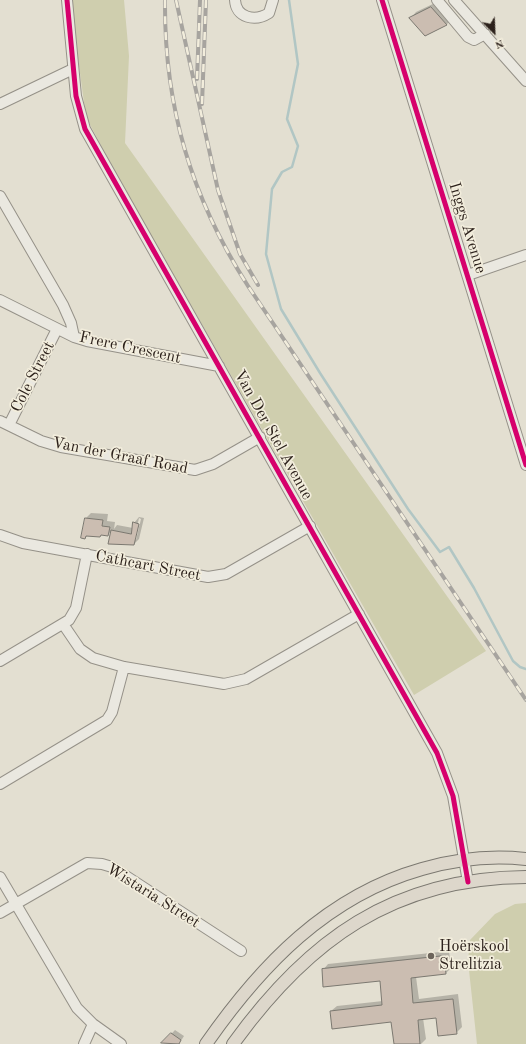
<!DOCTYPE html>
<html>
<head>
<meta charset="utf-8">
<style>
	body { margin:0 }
	#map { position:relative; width:526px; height:1044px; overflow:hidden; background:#e3dfd1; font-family:"Old Standard TT",serif }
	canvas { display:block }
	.north { position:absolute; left:474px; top:12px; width:40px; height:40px; -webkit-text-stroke:3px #f2eddc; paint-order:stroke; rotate:156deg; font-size:11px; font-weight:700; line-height:16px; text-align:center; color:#2c211b }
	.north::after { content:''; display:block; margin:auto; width:14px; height:18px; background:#2c211b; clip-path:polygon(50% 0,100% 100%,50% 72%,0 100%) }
</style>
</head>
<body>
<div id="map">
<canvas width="526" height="1044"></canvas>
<div class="north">N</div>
</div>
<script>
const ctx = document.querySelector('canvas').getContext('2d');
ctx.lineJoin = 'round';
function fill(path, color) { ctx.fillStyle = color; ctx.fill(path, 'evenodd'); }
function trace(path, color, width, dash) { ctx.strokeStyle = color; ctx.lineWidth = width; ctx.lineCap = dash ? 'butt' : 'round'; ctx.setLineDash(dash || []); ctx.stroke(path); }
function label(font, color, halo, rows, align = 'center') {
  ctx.font = font + ' "Old Standard TT",serif'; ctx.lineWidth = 3.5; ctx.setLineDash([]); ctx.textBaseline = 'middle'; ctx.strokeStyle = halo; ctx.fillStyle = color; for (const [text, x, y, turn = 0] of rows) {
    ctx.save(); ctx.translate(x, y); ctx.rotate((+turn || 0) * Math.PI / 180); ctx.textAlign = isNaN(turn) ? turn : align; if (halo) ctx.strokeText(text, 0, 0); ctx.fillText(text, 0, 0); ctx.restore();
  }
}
const green = new Path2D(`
	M70 0H124L129 56 125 143 486 651 414 695 121 183 86 117Z
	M526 903V1044H477L468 961 470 940 495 914 515 904Z`);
const shadow = new Path2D(`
	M437 2 452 19 447 24 426 35 411 18 416 12Z
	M91 513 108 514 107 521 115 522 114 529 117 525 133 528 134 523 139 517 144 518 139 539 134 544 111 531 108 535 102 534 100 536 88 535 85 538 82 537 86 518ZM139 518 141 519 136 540H134Z
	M449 951 451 968 446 973 416 977 419 999 458 994 462 1027 456 1033 437 1017 423 1018 426 1039 421 1044H395L392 1021 331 1011 337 1006 383 1001 381 980 323 970 328 964Z
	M175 1030 184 1036 179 1044 163 1043Z`);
const stream = new Path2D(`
	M289 0 298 64 287 119 298 146 292 167 282 172 272 189 266 254 281 309 320 373 408 509 440 552 449 547 474 588 513 661 520 667 526 669`);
const building = new Path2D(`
	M431 7 447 25 425 36 409 18Z
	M85 518 103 520 102 526 110 527 108 536 101 535 100 537 86 536 85 539 81 538Z
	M133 522 139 524 134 545 108 544 111 530 131 534Z
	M444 956 446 974 411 978 413 1003 453 999 457 1034 438 1036 436 1018 418 1020 420 1044H394L391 1022 332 1029 330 1011 382 1005 380 981 323 987 322 969Z
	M171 1033 181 1040 179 1044 161 1043Z`);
const minor = new Path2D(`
	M67 0 76 96 85 129 437 753 453 796 468 882
	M235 0C236 18 255 22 269 13L273 0
	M382 0 526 465
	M437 0 468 37 474 40 485 34
	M454 0 526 81
	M0 104 73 69
	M0 196 63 305 71 323 74 337
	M468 275 526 255
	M0 300 74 337 87 341 219 366
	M0 421 41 441 61 447 195 470 213 464 260 437
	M9 425 57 329
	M0 535 23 543 208 577 226 574 310 526
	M63 624 80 649 93 658 124 667 224 684 246 679 359 614
	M0 661 69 620 76 608 87 554
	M0 784 107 720 112 712 124 667
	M0 877 77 1008 93 1024 121 1044
	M0 913 87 863 102 864 112 867 241 951
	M84 1044 93 1024`);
const major = new Path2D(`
	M206 1044C261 965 327 896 422 869 456 859 490 855 526 859
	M233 1044C308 940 393 878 526 877`);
const rail = new Path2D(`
	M165 0C164 106 191 197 248 286L526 700
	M176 0 218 190 240 254 258 285
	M197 79 200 0
	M202 104 206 0`);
const cycleway = new Path2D(`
	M67 0 76 96 85 129 437 753 453 796 468 882
	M382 0 526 465`);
const markers = [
	[431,956,4,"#6c645b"]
];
const streetNames = [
	["Inggs Avenue",467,228,73],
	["Frere Crescent",130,348,12],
	["Cole Street",33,377,-63],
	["Van Der Stel Avenue",273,435,61],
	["Van der Graaf Road",120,456,11],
	["Cathcart Street",148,566,11],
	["Wistaria Street",153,896,32]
];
const poiNames = [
	["Hoërskool",439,947],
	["Strelitzia",439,965]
];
fill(green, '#cfceae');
fill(shadow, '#0003');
trace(stream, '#b1c6c4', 2.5);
fill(building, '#cbbdb1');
trace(building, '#7b7870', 1);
trace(minor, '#959188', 12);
trace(major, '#7b7870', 14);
trace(minor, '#eae8e0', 10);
trace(major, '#ddd7cb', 12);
trace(rail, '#a7a49f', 4);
trace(rail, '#f2eddc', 2.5, [8]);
trace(cycleway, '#d6006c', 5);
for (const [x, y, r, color] of markers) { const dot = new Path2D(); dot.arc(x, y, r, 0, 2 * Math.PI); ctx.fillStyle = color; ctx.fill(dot); trace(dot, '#f2eddc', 1.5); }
label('16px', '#2c211b', '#f2eddc', streetNames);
label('16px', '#2c211b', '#f2eddc', poiNames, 'left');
</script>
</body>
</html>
